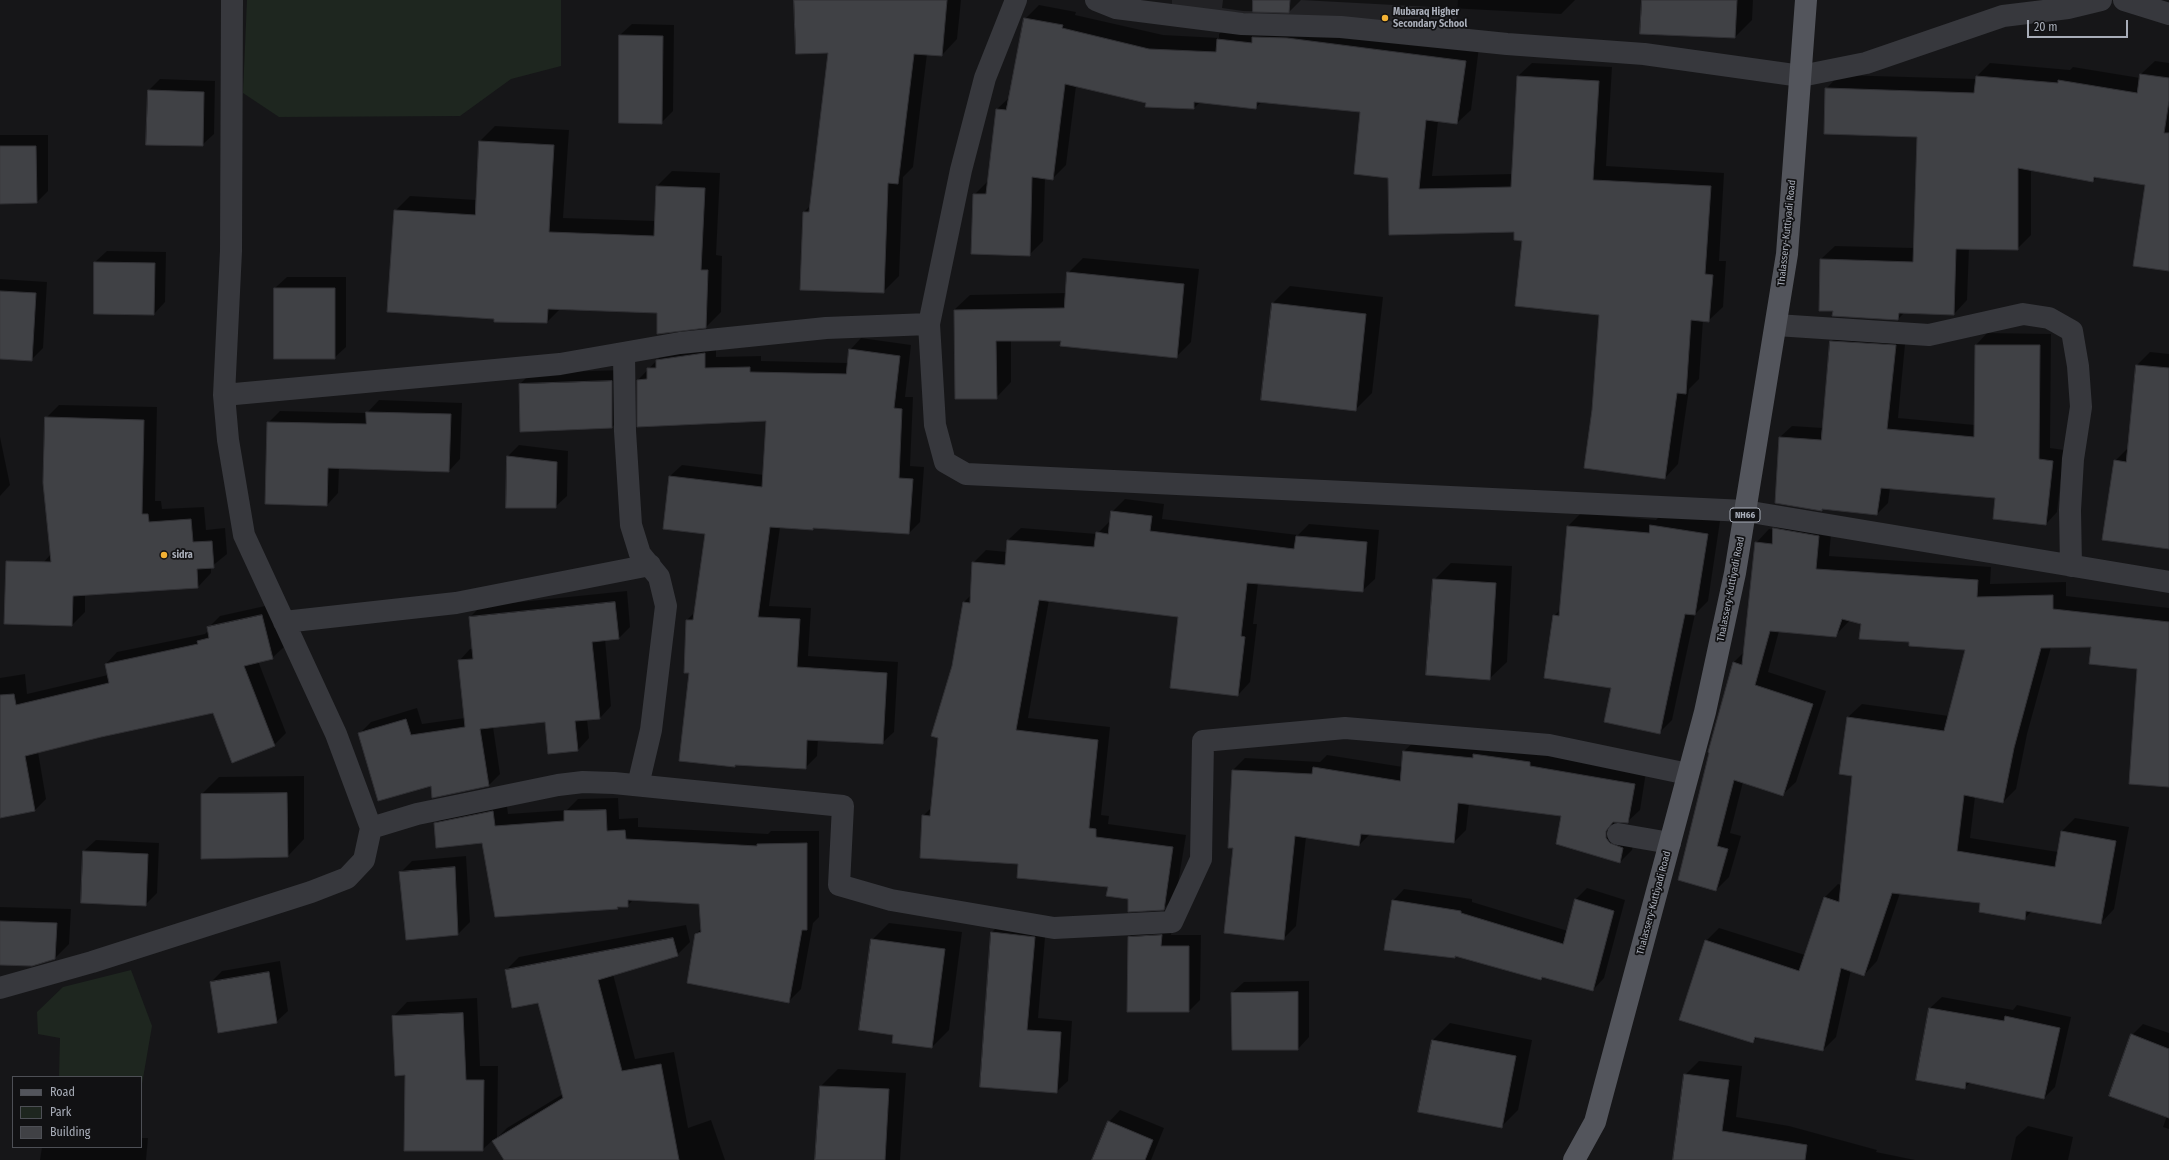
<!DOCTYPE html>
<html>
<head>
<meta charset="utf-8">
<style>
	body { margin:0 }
	#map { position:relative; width:2169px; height:1160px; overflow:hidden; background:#161618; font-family:"Fira Sans Condensed",sans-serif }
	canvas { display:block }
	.legend { position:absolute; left:12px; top:1076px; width:130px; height:72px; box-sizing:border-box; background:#111113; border:1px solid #4d4f55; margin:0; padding:5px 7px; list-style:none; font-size:12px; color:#a8adb8 }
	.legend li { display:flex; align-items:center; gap:8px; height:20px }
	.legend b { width:20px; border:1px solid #4d4f55 }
	.scale { position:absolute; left:2027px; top:20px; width:101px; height:18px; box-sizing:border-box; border:2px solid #a8adb8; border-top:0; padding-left:5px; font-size:12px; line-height:14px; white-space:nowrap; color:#a8adb8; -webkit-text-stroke:3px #111113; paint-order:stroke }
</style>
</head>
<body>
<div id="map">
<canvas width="2169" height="1160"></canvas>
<ul class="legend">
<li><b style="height:5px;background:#53555c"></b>Road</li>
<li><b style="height:11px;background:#1e261f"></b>Park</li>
<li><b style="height:11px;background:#404145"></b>Building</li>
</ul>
<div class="scale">20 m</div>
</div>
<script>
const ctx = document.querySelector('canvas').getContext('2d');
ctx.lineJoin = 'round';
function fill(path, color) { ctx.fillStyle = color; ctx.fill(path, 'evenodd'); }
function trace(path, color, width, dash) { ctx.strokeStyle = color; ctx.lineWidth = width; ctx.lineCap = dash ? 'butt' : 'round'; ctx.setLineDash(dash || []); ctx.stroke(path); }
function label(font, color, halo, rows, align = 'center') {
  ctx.font = font + ' "Fira Sans Condensed",sans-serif'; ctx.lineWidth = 3.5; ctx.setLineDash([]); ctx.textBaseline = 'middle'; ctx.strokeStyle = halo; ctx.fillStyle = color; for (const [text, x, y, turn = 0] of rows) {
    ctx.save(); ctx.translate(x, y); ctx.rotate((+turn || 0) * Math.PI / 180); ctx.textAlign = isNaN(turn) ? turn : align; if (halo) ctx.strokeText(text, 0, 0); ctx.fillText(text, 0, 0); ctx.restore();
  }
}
const built = new Path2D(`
	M1172 0H1458L1456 28 1172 8Z`);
const green = new Path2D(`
	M247 0H561V66L511 79 460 116 279 117 243 93Z
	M131 970 152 1026 142 1084 141 1077H59L60 1038 38 1034 37 1012 63 987Z`);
const shadow = new Path2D(`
	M795 0H961L957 39 942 55 927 54 913 167 903 177 899 276 883 292 804 212 811 205 829 52Z
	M1223 0H1575L1561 14 1301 0 1289 12 1243 11 1222 8Z
	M1643 0H1753L1752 20 1735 37Z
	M1039 5 1076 12 1075 15 1163 35 1219 38V34L1233 20 1479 47 1471 110 1457 123 1438 121 1432 176 1512 174 1518 76 1532 63 1612 67 1606 166 1724 173 1719 261H1726L1723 307 1709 320H1703L1699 379 1689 389 1678 464 1665 478 1593 410 1600 314 1515 231 1389 177 1361 111 1262 102 1255 108 1200 102 1194 108 1147 102 1076 86 1066 165 1052 179 1045 178 1043 241 1029 255 974 195 988 181 997 109 1010 97 1025 19Z
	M632 24 674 25 673 111 661 123 620 35Z
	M2155 61 2169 63V270L2146 185 2097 177 2093 181 2031 170V235L2017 249 1969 248 1967 300 1954 314 1905 312 1898 319 1834 310 1821 259 1835 246 1914 248 1918 136 1826 89 1839 75 1977 79V76L1990 63 2070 70 2073 67 2140 78 2141 74Z
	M160 79 215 81 214 134 202 145 149 90Z
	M495 126 569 130 563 218 655 221 657 186 672 171 720 173 716 255 722 256 721 312 706 327 658 312 560 309 547 322 495 318 395 211 410 196 477 200 480 141Z
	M0 135H48V191L37 202 0 203Z
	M107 251 166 252 165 302 154 314 95 262Z
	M1083 258 1199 269 1191 342 1176 357 1062 340H1011V382L996 398 954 310 970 295 1066 293 1068 273Z
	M287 277H346V347L334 358 275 288Z
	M0 279 47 282 43 348 31 360 0 358Z
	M1290 286 1383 297 1372 393 1355 410 1262 399 1273 303Z
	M1842 330 1906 334 1898 418 1975 425 1976 345 1987 333 2051 334 2050 448 2064 450 2057 512 2046 524 1996 498 1890 488 1888 503 1877 514 1824 508 1822 510 1780 437 1792 426 1823 428 1831 342Z
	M861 338 911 345 905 397H913L910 466 924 467 920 522 909 533 816 527 813 529 780 527 769 606 811 608 808 656 898 662 894 732 882 743 818 740 817 756 805 768 736 764 735 766 690 672 687 620 695 612 706 533 670 476 682 465 764 475 767 420 638 380 660 357 716 342V357L761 356V361L848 363 850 350Z
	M2150 352 2169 354V548L2115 461 2129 447 2136 366Z
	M623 370 624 416 612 427 521 431 520 384 531 373Z
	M379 400 462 403 460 459 449 471 339 467 338 493 327 505 268 423 280 411 367 413Z
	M59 405 157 407 155 501H161L162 509 204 507 206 530 225 528 227 554 211 567V573L198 587 85 594V612L72 625 43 563 51 554 46 418Z
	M0 437 10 485 0 496Z
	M519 445 568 451 567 496 555 507 508 456Z
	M1125 499 1164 504 1162 519 1298 535 1309 524 1379 530 1375 579 1362 591 1258 583 1253 624H1257L1250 682 1238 695 1179 616 1049 600 1028 718 1110 727 1101 815 1109 816 1108 824 1186 835 1176 896 1163 909 1129 898 1109 886 1020 863 923 816 932 807 953 666 964 602 971 595 973 563 986 550 1007 552 1008 540 1021 528 1097 534 1111 520 1112 512Z
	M1664 512 1720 521 1708 601 1695 614 1672 720 1659 733 1612 687 1554 616 1560 610 1568 526 1581 513 1656 520Z
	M1787 515 1832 523 1829 556 1991 567 1990 584 2066 582V596L2169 608V786L2138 668 2092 646 2051 647 2027 734 2016 789 2003 802 1975 797 1970 838 2058 852 2062 831 2075 818 2129 827 2114 909 2101 923 2032 911 2024 919 1981 903 1900 893 1877 961 1864 975 1851 970 1836 1037 1823 1050 1758 1036 1753 1042 1706 941 1719 928 1805 955 1825 897 1838 884 1841 885 1853 775 1840 773 1848 717 1862 704 1949 716 1966 649 1910 642 1850 620 1835 636 1779 631 1768 672 1826 691 1796 782 1782 795 1743 782 1730 833 1741 836 1729 877 1716 890 1679 879 1733 663 1745 651 1756 543 1769 529 1774 530Z
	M1451 563 1512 566 1507 662 1490 678 1434 580Z
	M627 591 630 627 619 638 605 639 611 706 600 718 587 719 589 738 578 750 546 721 493 727 500 774 489 785H432L360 733 371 722 417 708 422 724 465 718 459 661 470 649H473L470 617 481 606Z
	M274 604 284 647 272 658 258 661 286 733 274 745 213 712 101 736 38 752 46 799 34 811 0 817V678L25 674 27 694 108 675 106 664 117 652 205 634 209 630 208 628 220 616Z
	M1417 739 1487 742 1646 772 1640 810 1627 822H1618V825L1635 835 1632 850 1620 862 1562 815 1469 803 1466 830 1454 842 1370 834 1359 845 1306 837 1296 926 1283 939 1234 847 1233 770 1245 758 1320 762 1327 755 1403 767 1404 751Z
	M304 776V839L288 856 202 794 219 777Z
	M618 798 619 819 638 818V827L768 834 771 831H819V917L813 923 801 989 788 1002 696 934 702 928 700 903 634 899 627 906 617 908 496 916 483 842 435 824 448 811 506 799 508 814 567 810 578 799Z
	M96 840 159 843 157 893 145 905 84 851Z
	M466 856 470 922 458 934 407 939 400 873 412 861Z
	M1587 888 1625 900 1604 978 1593 990 1543 976 1540 979 1456 955 1454 957 1393 901 1404 889 1472 899V902L1568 931 1576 899Z
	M0 907 71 909 69 944 55 958 0 964Z
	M1003 921 1046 926 1038 1018 1072 1021 1068 1081 1056 1092 981 1087 992 932Z
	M889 923 962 932 949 1030 932 1047 894 1034 872 940Z
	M1173 924 1171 935H1201L1200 1000 1189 1011 1129 937 1140 926Z
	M686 925 690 942 677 955 613 974 635 1059 674 1052 688 1128 711 1120 725 1160H505L493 1140 482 1150 406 1074 393 1017 407 1002 477 998 480 1066H498L497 1138 507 1128 563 1094 538 1001 506 970 519 957Z
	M280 961 288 1011 276 1022 211 982 222 971Z
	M1309 981V1037L1298 1049 1232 993 1244 982Z
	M1942 997 2013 1010 2017 1005 2071 1017 2055 1087 2044 1098 1971 1082 1964 1088 1918 1080 1930 1008Z
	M1450 1023 1532 1040 1518 1110 1501 1127 1433 1040Z
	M2143 1024 2169 1033V1129L2163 1127 2167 1116 2132 1035Z
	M1699 1061 1742 1066 1736 1117 1789 1126 1877 1150 1876 1152 1915 1160H1674L1685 1075Z
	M838 1069 906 1073 900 1160H816L821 1086Z
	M1120 1110 1164 1128 1151 1160H1094L1109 1122Z
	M2028 1126 2073 1137 2068 1160H2011L2016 1137Z
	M141 1138H148L146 1160H40L42 1147H141Z`);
const building = new Path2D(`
	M794 0H947L942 56 914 54 898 184 888 183 884 293 800 290 803 212H809L828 53 796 54Z
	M1253 0H1290L1289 13 1253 12Z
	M1642 0H1737L1735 38 1640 34Z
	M1024 18 1063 25 1062 28 1149 49 1216 52 1217 39 1252 43V37L1287 38 1466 61 1457 124 1426 120 1419 189 1511 187 1517 76 1599 81 1593 180 1711 186 1705 274 1713 275 1709 322 1691 320 1686 394 1677 393 1665 479 1584 468 1592 410 1599 315 1515 306 1522 241 1514 240V232L1389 235 1388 178 1354 174 1360 112 1257 102 1256 109 1194 102V109L1145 107 1146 103 1065 84 1053 180 1032 177 1030 256 971 254 973 194H986L996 109 1006 110Z
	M619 35 663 36 662 124 619 123Z
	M2140 74 2169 78V101L2164 133H2169V271L2133 266 2145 185 2094 177 2093 182 2018 168V250L1956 249 1954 315 1899 313 1898 320 1832 316 1833 311H1819L1820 259 1913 262 1917 137 1824 134 1825 88 1974 93 1976 76 2058 83V80L2137 93Z
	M148 90 204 92 203 146 146 145Z
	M479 141 554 145 549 232 654 236 656 186 705 188 701 270H708L706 328 657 334V313L548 309 547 323 494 322V319L387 312 394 210 475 215Z
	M0 146H36L37 203 0 204Z
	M94 262 155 263 154 315 94 314Z
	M1067 272 1184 284 1177 358 1060 346 1061 341H996L997 399H955L954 310 1064 308Z
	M274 288H335V359H274Z
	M0 291 36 293 32 361 0 359Z
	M1272 303 1366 314 1356 411 1261 400Z
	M1830 341 1896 345 1887 429 1974 437 1975 345H2040L2039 459 2053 461 2046 525 1993 519 1995 498 1881 488 1877 515 1822 509V511L1775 503 1779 437 1821 440Z
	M849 349 900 356 894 408 902 409 899 478 913 479 909 534 813 528V530L770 527 758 617 800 619 797 667 887 673 883 744 807 740 806 769 735 765V767L679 761 689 673H684L686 620H693L705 534 663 529 669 476 762 487 766 421 637 427V380L647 379V368H656V360L705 353V368L750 367V372L846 374Z
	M2136 365 2169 368V549L2102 540 2114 460 2126 462Z
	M612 381V428L520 432 519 384Z
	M366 412 451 414 449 472 328 468 327 506 265 504 267 422 366 424Z
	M45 417 144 420 142 514H148L149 522 191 519 193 542 212 541 214 568 197 569 198 588 73 596 72 626 4 624 6 561 51 562 43 483Z
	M507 456 557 462 556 508H506Z
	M1111 511 1152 516 1150 531 1294 549 1296 536 1367 542 1363 592 1247 583 1241 636 1245 637 1238 696 1170 688 1178 617 1039 600 1016 730 1098 740 1089 828 1096 829V837L1173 847 1164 910 1128 912V899L1106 896 1108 887 1017 878 1018 864 920 858 922 815 930 816 938 738 931 736 952 666 963 602 970 603 972 562 1005 565 1007 540 1094 547 1096 532 1108 534Z
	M1650 525 1708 534 1695 615 1685 614 1660 734 1604 722 1611 688 1544 678 1553 615 1559 616 1567 526 1649 533Z
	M1773 528 1819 536 1816 569 1978 580 1977 597 2053 595V609L2169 622V787L2129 784 2137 669 2089 664 2091 647 2041 648 2014 748 2003 803 1964 795 1957 851 2055 867 2061 831 2116 841 2101 924 2026 911 2025 920 1979 912 1980 903 1892 893 1864 976 1841 968 1823 1051 1755 1037 1753 1043 1679 1020 1705 940 1799 971 1824 897 1839 902 1852 776 1839 774 1847 717 1944 731 1965 650 1909 646V642L1859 639 1861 624 1842 619 1836 637 1770 631 1755 685 1813 704 1783 796 1734 780 1717 846 1728 849 1716 891 1678 880 1709 753 1708 752 1733 662 1742 665 1755 542 1772 544Z
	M1433 579 1496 583 1490 680 1426 675Z
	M615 602 619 639 592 642 600 719 575 721 578 751 548 754 545 722 480 729 489 786 432 798 431 786 378 801 358 733 406 719 411 735 465 727 458 660 473 659 469 617Z
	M262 615 273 659 244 666 275 746 232 763 213 713 101 737 25 756 35 811 0 818V695L14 694 16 705 109 683 105 664 198 644 197 641 209 638 207 627Z
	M1403 751 1473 758V754L1530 762V766L1635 784 1628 823 1613 822 1606 831V838L1610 843 1623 848 1620 863 1556 844 1561 816 1458 803 1454 843 1361 834 1359 846 1295 836 1284 940 1224 933 1233 848H1228L1232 770 1312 774 1313 767 1400 781Z
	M287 793 288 857 201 859V794Z
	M606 810 607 831 625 830 626 839 757 846V844L807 843V930H802L789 1003 687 983 695 934 701 932 699 904 628 900V907H617L618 909 495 917 482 843 436 848 434 823 493 811 495 826 564 821V811Z
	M83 851 148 854 146 906 81 903Z
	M455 867 458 935 406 940 399 872Z
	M1575 899 1614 911 1593 991 1542 977 1541 980 1455 956V958L1384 950 1392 900 1461 911V913L1563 944Z
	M0 921 57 923 55 959 32 966 0 965Z
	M991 932 1035 937 1027 1030 1061 1032 1057 1093 980 1087Z
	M1162 935 1161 946H1189V1012H1127L1128 937Z
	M673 938 678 956 598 980 622 1071 661 1064 679 1160H504L492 1141 563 1098 538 1003 512 1008 505 970Z
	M871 939 945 949 932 1048 892 1043 893 1035 859 1030Z
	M269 972 277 1023 218 1033 210 982Z
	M1298 992V1050H1232L1231 993Z
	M1929 1008 2004 1021 2005 1016 2060 1028 2044 1099 1966 1082 1965 1089 1916 1080Z
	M463 1013 466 1080H484L483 1151H404L405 1075 395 1076 392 1016Z
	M2131 1034 2169 1049V1118L2109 1096Z
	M1432 1040 1516 1056 1502 1128 1418 1112Z
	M1684 1074 1729 1080 1722 1131 1807 1145 1805 1160H1673Z
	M820 1086 889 1089 885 1160H815Z
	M1108 1121 1153 1140 1145 1160H1092Z`);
const minor = new Path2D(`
	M1096 0 1116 8 1242 24 1341 27 1507 44 1644 54 1801 76 1866 63 2003 16 2068 8 2069 0
	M2124 0 2169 14
	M2068 8 2101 0
	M929 324 935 425 945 462 966 474 1745 511 2169 582
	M1776 325 1929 335 2023 314 2049 318 2072 331 2078 366 2081 407 2073 459 2070 510 2071 566
	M624 353 625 431 631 525 640 554 659 577 666 606 651 730 638 785
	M224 395 560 364 680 343 826 328 929 324 961 170 985 78 1016 0
	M284 622 456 603 650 565
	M371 828 417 814 558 785 583 782 614 783 843 806 839 885 891 900 1054 928 1172 922 1201 859 1203 741 1345 728 1549 745 1688 774
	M1618 834 1670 843
	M0 988 92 962 311 892 347 878 364 860 371 828 336 734 244 535 228 440 224 395 231 251 232 0`);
const major = new Path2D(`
	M1574 1160 1595 1122 1705 712 1735 573 1787 254 1806 0`);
const markers = [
	[1385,18,4,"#f2b134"],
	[164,555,4,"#f2b134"]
];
const shields = [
	[1745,515,30]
];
const shieldNames = [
	["NH66",1745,515]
];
const poiNames = [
	["Mubaraq Higher",1393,12],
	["Secondary School",1393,24],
	["sidra",172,555]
];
const streetNames = [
	["Thalassery-Kuttiyadi Road",1787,233,-84],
	["Thalassery-Kuttiyadi Road",1731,589,-79],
	["Thalassery-Kuttiyadi Road",1654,903,-75]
];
fill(built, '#222225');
fill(green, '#1e261f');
fill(shadow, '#0007');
fill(building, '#404145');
trace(building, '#303034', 1);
trace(minor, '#37383d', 22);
trace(major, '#53555c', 22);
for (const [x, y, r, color] of markers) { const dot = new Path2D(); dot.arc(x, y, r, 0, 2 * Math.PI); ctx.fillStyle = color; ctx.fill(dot); trace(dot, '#111113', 1.5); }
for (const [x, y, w] of shields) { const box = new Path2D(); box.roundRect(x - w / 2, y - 7, w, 14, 3); ctx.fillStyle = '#111113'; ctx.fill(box); trace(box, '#a8adb8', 1); }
label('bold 9px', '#a8adb8', null, shieldNames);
label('bold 10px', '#a8adb8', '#111113', poiNames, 'left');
label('10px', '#a8adb8', '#111113', streetNames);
</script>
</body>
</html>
